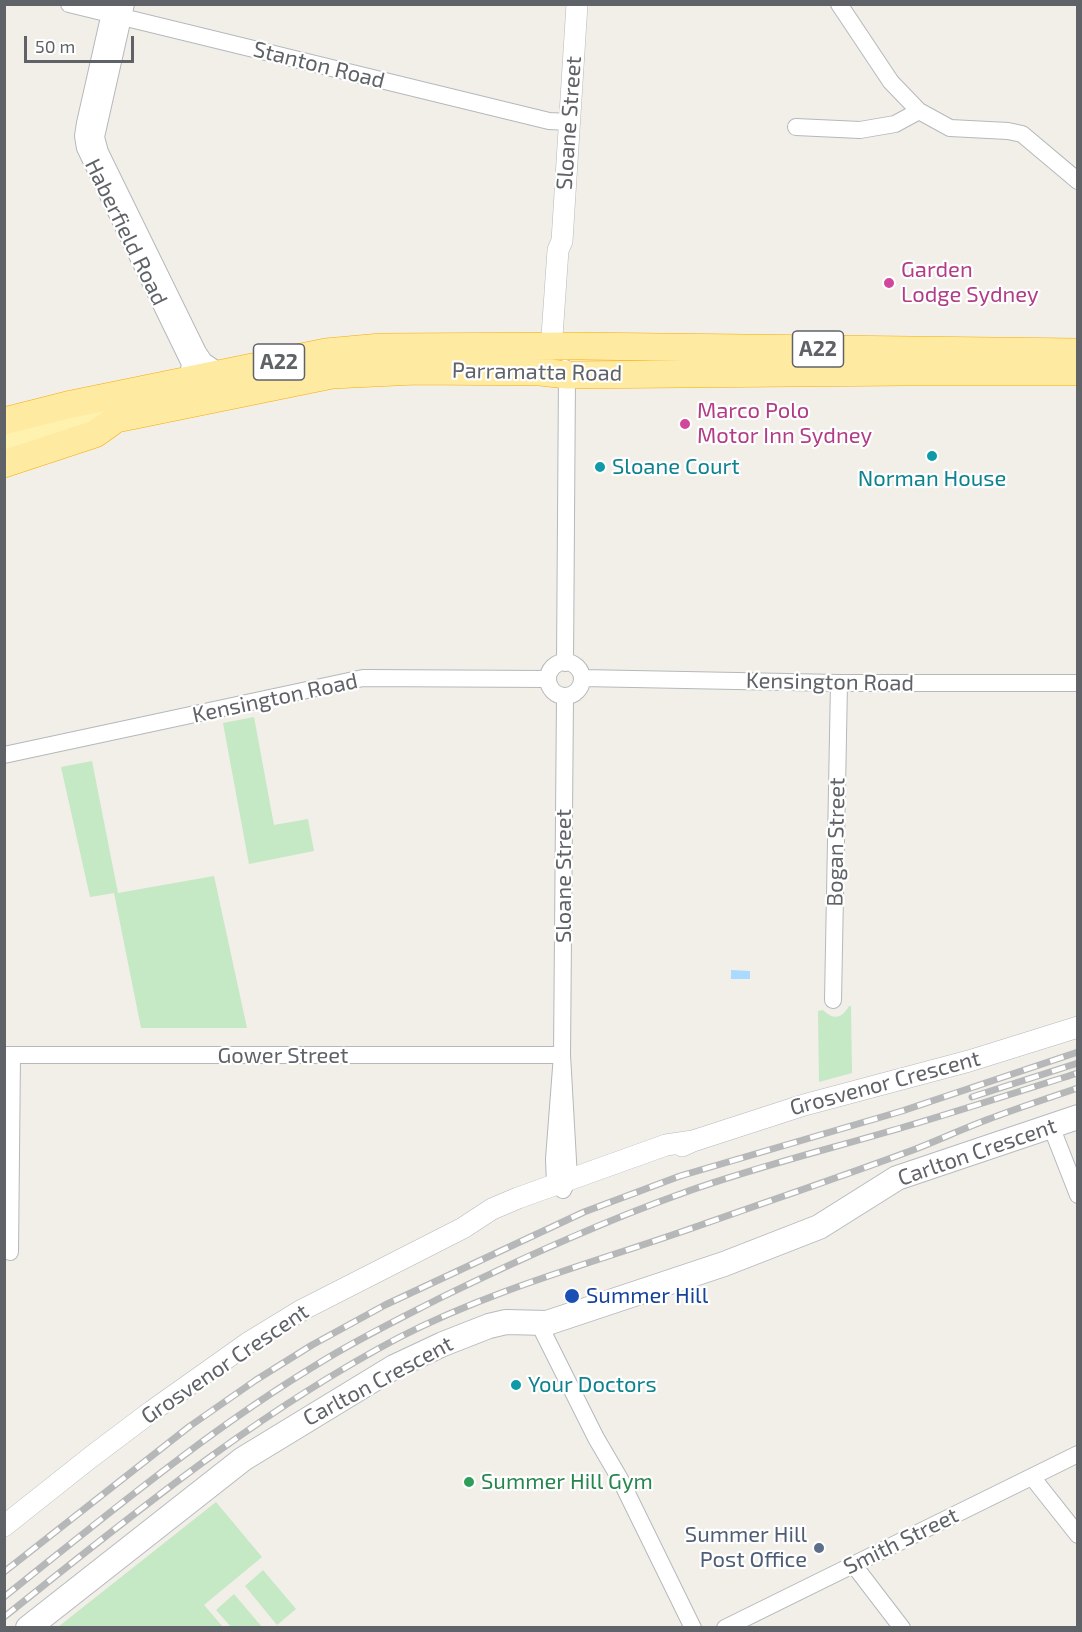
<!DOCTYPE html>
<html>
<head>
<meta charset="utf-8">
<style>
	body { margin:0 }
	#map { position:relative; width:1082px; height:1632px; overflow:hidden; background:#f1efe8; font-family:"Exo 2",sans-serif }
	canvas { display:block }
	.frame { position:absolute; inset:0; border:6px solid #5f6368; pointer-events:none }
	.scale { position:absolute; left:24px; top:36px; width:110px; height:27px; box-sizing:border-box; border:3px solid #5f6368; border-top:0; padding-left:8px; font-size:18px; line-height:21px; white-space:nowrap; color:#5f6368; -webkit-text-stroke:4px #fff; paint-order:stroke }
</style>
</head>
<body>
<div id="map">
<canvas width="1082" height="1632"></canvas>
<div class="frame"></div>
<div class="scale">50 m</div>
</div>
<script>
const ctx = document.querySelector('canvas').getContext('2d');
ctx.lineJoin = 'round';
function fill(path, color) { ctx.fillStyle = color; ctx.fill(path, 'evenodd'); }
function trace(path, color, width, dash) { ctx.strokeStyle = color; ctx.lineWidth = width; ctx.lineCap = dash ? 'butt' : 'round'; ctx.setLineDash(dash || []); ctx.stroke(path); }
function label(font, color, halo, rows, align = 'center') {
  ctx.font = font + ' "Exo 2",sans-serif'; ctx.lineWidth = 4.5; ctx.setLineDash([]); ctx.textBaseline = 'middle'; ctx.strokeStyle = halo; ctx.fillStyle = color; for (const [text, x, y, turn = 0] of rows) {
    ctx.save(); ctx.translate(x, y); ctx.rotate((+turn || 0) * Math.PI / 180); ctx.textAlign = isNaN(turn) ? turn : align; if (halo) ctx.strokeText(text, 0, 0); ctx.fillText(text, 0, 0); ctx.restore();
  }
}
const green = new Path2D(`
	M254 717 274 825 308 819 314 851 249 864 223 723Z
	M92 761 118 893 214 876 247 1028H141L114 893 90 897 61 767Z
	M849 1006H851L852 1073 819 1082 818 1011 823 1010C834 1021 842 1018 849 1006Z
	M216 1502 262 1557 204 1605 223 1627H58Z
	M263 1570 296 1609 277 1625 245 1586Z
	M234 1594 262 1627H231L216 1610Z`);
const water = new Path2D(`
	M731 970 750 971V979H731Z`);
const minor = new Path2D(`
	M69 4 549 121 569 122
	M112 4 85 123 83 136 85 148 190 364 188 375 180 382
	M126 4 96 137 100 152 198 352 204 361 223 374
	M839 4 891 82 919 111
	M796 127 860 130 895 124 919 111 950 128 1008 131 1022 134 1078 181
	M565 368 567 375 565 663
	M548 679a17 17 0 1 1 34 0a17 17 0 1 1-34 0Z
	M582 678 839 683H1078
	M4 755 363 678 548 679
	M833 1000 839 683
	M4 1055H562
	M562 1055 554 1159 555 1184 563 1190 569 1178 562 1055 565 696
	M1051 1126 1078 1195
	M10 1252 12 1055
	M539 1324 596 1438 620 1479 693 1628
	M1032 1477 1078 1535
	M853 1564 902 1628
	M725 1628 1078 1454`);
const tertiary = new Path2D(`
	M559 347 552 336 558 250 562 241 577 4
	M682 1146 693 1141 804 1105 969 1061 1078 1027
	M4 1526 91 1457 152 1411 248 1343 302 1310 463 1228 492 1209 518 1198 666 1145 693 1141`);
const secondary = new Path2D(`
	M28 1628 243 1459 394 1367 443 1344 489 1326 506 1322 547 1323 724 1264 819 1227 897 1178 1078 1117`);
const primary = new Path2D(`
	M4 446 91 421 116 419`);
const trunk = new Path2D(`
	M4 421 67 405 326 352 381 347 579 346 1078 352
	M4 464 95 434 116 419 332 375 416 371 540 372 567 375 905 372H1078`);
const rail = new Path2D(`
	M972 1097 1078 1063
	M4 1572 190 1426 256 1380 312 1345 385 1305 584 1212 680 1176 902 1111 1078 1052
	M4 1597C107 1515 208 1430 321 1362 358 1339 399 1319 438 1299 518 1260 599 1223 683 1193 755 1167 830 1149 904 1127 962 1110 1020 1091 1078 1073
	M4 1617C131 1516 256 1413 400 1337 495 1288 600 1261 701 1225 772 1200 843 1176 913 1150 941 1139 969 1126 997 1116 1024 1106 1051 1097 1078 1088`);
const markers = [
	[889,283,6,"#d1479c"],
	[685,424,6,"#d1479c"],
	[932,456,6,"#0f9aa8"],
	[600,467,6,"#0f9aa8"],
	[572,1296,8,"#1a4fb4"],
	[516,1385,6,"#0f9aa8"],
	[469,1482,6,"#2e9e5b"],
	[819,1548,6,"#5c6f8a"]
];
const shields = [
	[818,349,51],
	[279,362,51]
];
const shieldNames = [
	["A22",818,349],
	["A22",279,362]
];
const streetNames = [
	["Stanton Road",319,65,14],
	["Sloane Street",569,123,-86],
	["Haberfield Road",126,232,64],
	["Parramatta Road",537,372,1],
	["Kensington Road",830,682,1],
	["Kensington Road",275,698,-12],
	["Bogan Street",836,842,-89],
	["Sloane Street",564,876,-90],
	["Gower Street",283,1056],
	["Grosvenor Crescent",885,1083,-15],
	["Carlton Crescent",977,1152,-19],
	["Grosvenor Crescent",225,1364,-34],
	["Carlton Crescent",378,1381,-28],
	["Smith Street",901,1541,-26]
];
const hotelNames = [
	["Garden",901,270],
	["Lodge Sydney",901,295],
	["Marco Polo",697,411],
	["Motor Inn Sydney",697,436]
];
const cultureNames = [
	["Sloane Court",612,467],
	["Norman House",932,479,"center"],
	["Your Doctors",528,1385]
];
const transitNames = [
	["Summer Hill",586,1296]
];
const leisureNames = [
	["Summer Hill Gym",481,1482]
];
const serviceNames = [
	["Summer Hill",807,1535],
	["Post Office",807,1560]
];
fill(green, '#c5e8c5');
fill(water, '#aadaff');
trace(minor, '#b5b8bc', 18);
trace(tertiary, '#b5b8bc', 22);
trace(secondary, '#b6babf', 26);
trace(primary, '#f2c960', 28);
trace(trunk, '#f9ab00', 28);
trace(minor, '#fff', 16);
trace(tertiary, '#fff', 21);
trace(secondary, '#fff', 24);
trace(primary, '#fff2af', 27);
trace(trunk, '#feeaa1', 27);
trace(rail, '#b6b7b8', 7);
trace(rail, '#fff', 4.5, [14]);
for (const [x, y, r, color] of markers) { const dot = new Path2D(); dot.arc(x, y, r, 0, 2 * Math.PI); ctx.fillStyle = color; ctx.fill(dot); trace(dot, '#fff', 2); }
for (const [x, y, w] of shields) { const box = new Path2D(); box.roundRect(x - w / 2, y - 18, w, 36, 4.5); ctx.fillStyle = '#fff'; ctx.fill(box); trace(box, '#5f6368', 1.5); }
label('bold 21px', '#5f6368', null, shieldNames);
label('22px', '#5f6368', '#fff', streetNames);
label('22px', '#b23c85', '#fff', hotelNames, 'left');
label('22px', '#0d838f', '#fff', cultureNames, 'left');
label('22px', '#164399', '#fff', transitNames, 'left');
label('22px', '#27864d', '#fff', leisureNames, 'left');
label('22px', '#4e5e75', '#fff', serviceNames, 'right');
</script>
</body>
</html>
